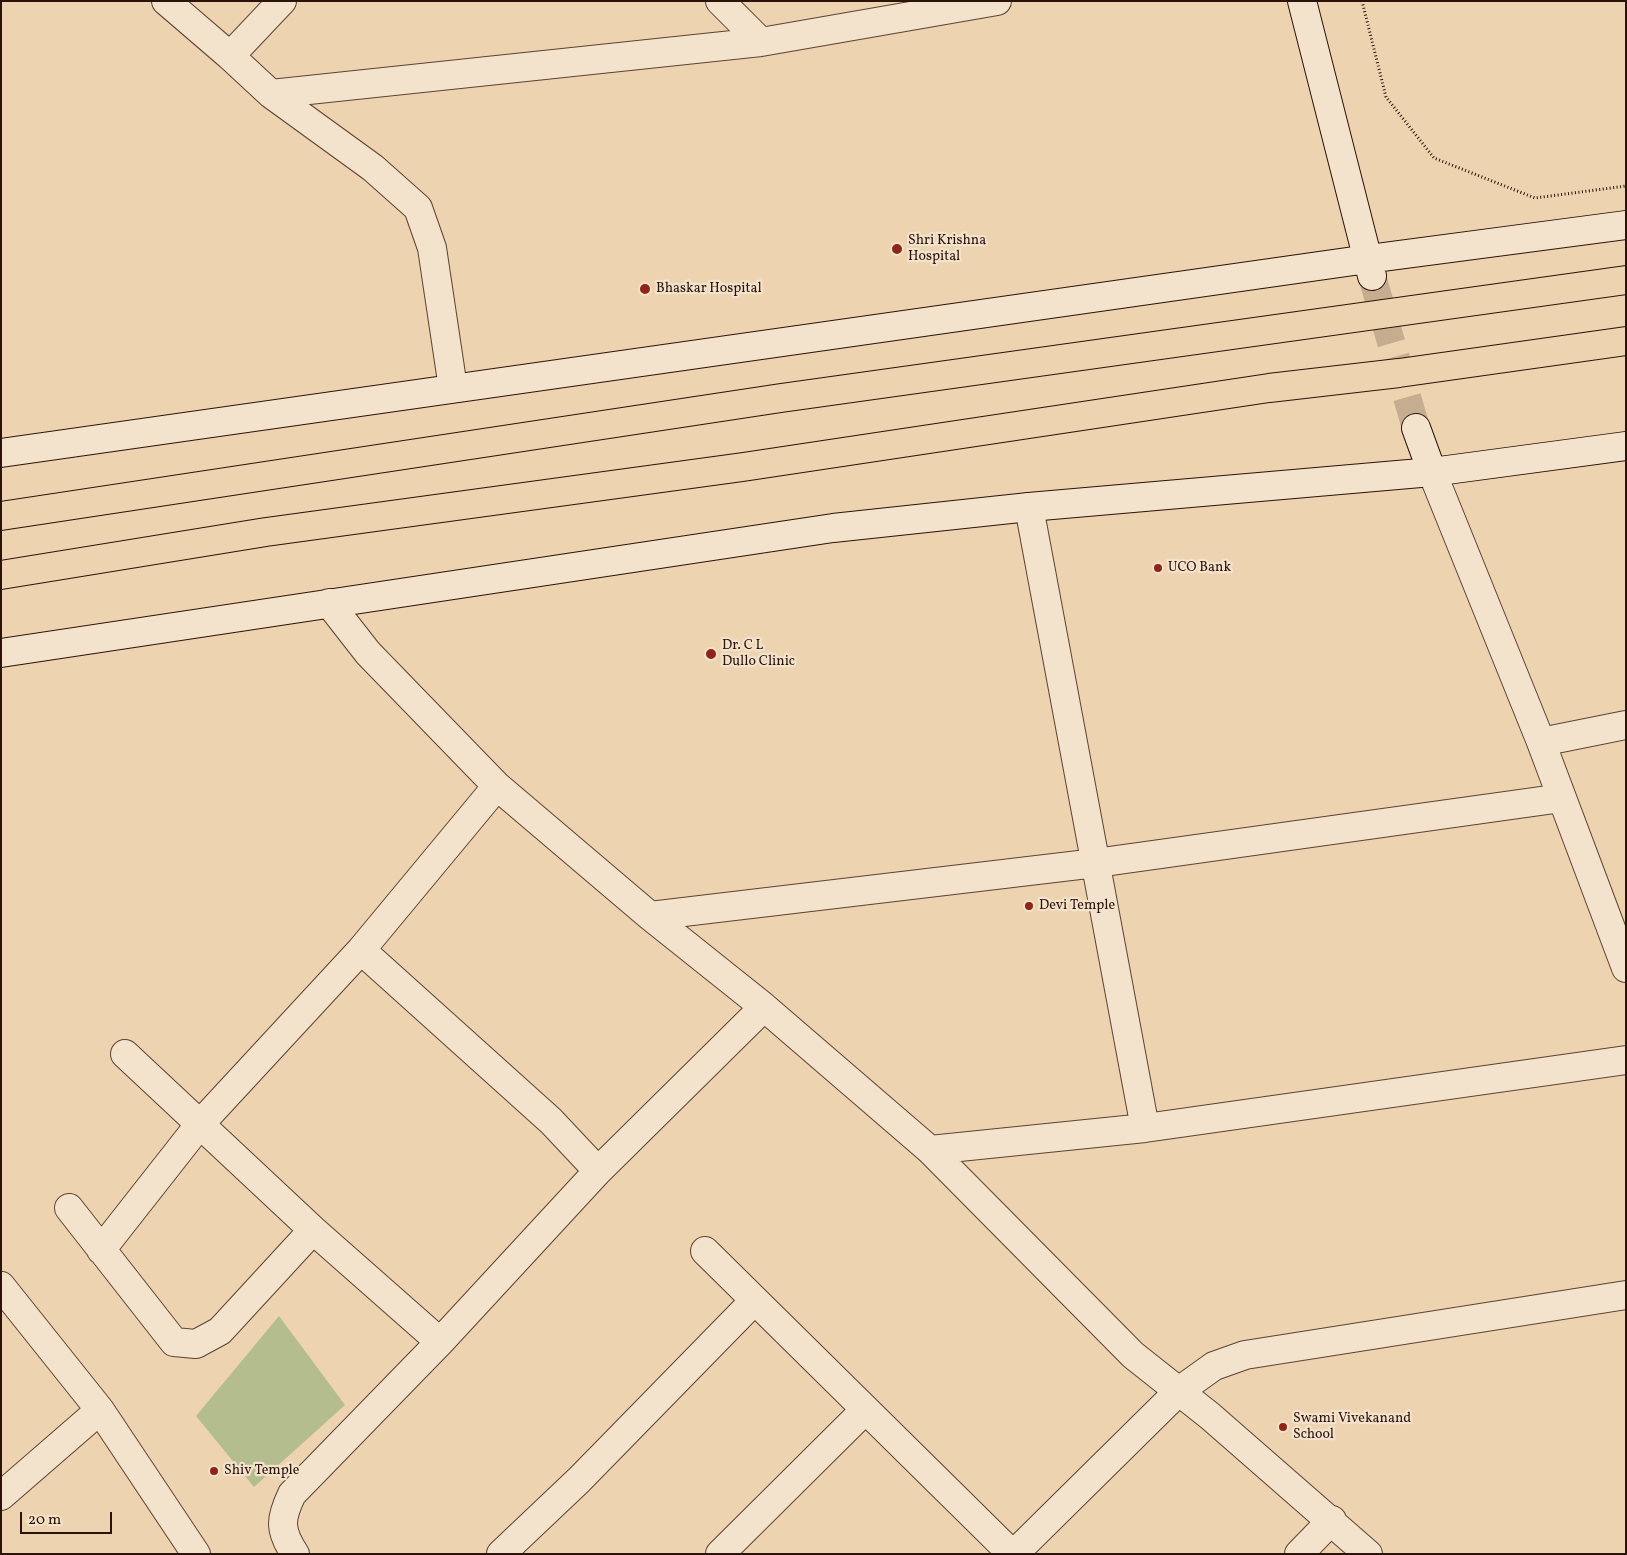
<!DOCTYPE html>
<html>
<head>
<meta charset="utf-8">
<style>
	body { margin:0 }
	#map { position:relative; width:1627px; height:1555px; overflow:hidden; background:#edd3b0; font-family:Vollkorn,serif }
	canvas { display:block }
	.frame { position:absolute; inset:0; border:2px solid #2b1309; pointer-events:none }
	.scale { position:absolute; left:20px; top:1512px; width:92px; height:22px; box-sizing:border-box; border:2px solid #2b1309; border-top:0; padding-left:6px; font-size:15px; line-height:18px; white-space:nowrap; color:#2b1309; -webkit-text-stroke:4px #f3e2cc; paint-order:stroke }
</style>
</head>
<body>
<div id="map">
<canvas width="1627" height="1555"></canvas>
<div class="frame"></div>
<div class="scale">20 m</div>
</div>
<script>
const ctx = document.querySelector('canvas').getContext('2d');
ctx.lineJoin = 'round';
function fill(path, color) { ctx.fillStyle = color; ctx.fill(path, 'evenodd'); }
function trace(path, color, width, dash) { ctx.strokeStyle = color; ctx.lineWidth = width; ctx.lineCap = dash ? 'butt' : 'round'; ctx.setLineDash(dash || []); ctx.stroke(path); }
function label(font, color, halo, rows, align = 'center') {
  ctx.font = font + ' Vollkorn,serif'; ctx.lineWidth = 4.5; ctx.setLineDash([]); ctx.textBaseline = 'middle'; ctx.strokeStyle = halo; ctx.fillStyle = color; for (const [text, x, y, turn = 0] of rows) {
    ctx.save(); ctx.translate(x, y); ctx.rotate((+turn || 0) * Math.PI / 180); ctx.textAlign = isNaN(turn) ? turn : align; if (halo) ctx.strokeText(text, 0, 0); ctx.fillText(text, 0, 0); ctx.restore();
  }
}
const green = new Path2D(`
	M279 1316 345 1405 254 1487 196 1416Z`);
const secondaryTunnel = new Path2D(`
	M1372 276 1416 428`);
const path = new Path2D(`
	M1362 1 1386 97 1434 158 1535 198 1626 186`);
const street = new Path2D(`
	M166 1 230 56 271 94 373 168 418 208 432 248 453 388
	M720 1 761 42
	M230 56 282 1
	M271 94 761 42 997 1
	M1432 472 1541 742 1626 968
	M1029 507 1145 1128
	M329 603 368 653 497 786 650 916 764 1007 930 1150 1133 1355 1210 1416 1368 1554
	M1541 742 1626 725
	M650 916 1096 863 1562 798
	M361 950 551 1121 598 1171
	M125 1054 313 1230 440 1342
	M930 1150 1145 1128 1626 1060
	M69 1208 174 1342 196 1344 220 1331 313 1230
	M101 1250 200 1124 361 950 497 786
	M705 1251 1012 1554
	M1 1286 100 1410 196 1554
	M1 1496 100 1410
	M295 1554C279 1530 280 1519 292 1494L440 1342 598 1171 764 1007
	M501 1554 579 1480 754 1301
	M720 1554 865 1410
	M1014 1554 1179 1391 1214 1366 1245 1355 1626 1295
	M1299 1554 1332 1520`);
const secondary = new Path2D(`
	M1302 1 1372 276
	M1416 428 1432 472
	M1 453 1368 259 1626 225
	M1 653 833 528 1029 507 1432 472 1626 446`);
const highway = new Path2D(`
	M1 516 781 398 1626 280
	M1 575 266 532 743 467 1269 388 1399 373 1626 341`);
const markers = [
	[897,249,6,"#8f2418"],
	[645,289,6,"#8f2418"],
	[1158,568,5,"#8f2418"],
	[711,654,6,"#8f2418"],
	[1029,906,5,"#8f2418"],
	[1283,1427,5,"#8f2418"],
	[214,1471,5,"#8f2418"]
];
const poiNames = [
	["Shri Krishna",908,241],
	["Hospital",908,257],
	["Bhaskar Hospital",656,289],
	["UCO Bank",1168,568],
	["Dr. C L",722,646],
	["Dullo Clinic",722,662],
	["Devi Temple",1039,906],
	["Swami Vivekanand",1293,1419],
	["School",1293,1435],
	["Shiv Temple",224,1471]
];
fill(green, '#b4bd8e');
trace(secondaryTunnel, '#c6ad8f', 28, [28, 14]);
trace(street, '#5c4333', 30);
trace(secondary, '#2b1309', 30);
trace(highway, '#2b1309', 30);
trace(path, '#2b1309', 3, [1, 2.5]);
trace(street, '#f3e2cc', 28);
trace(secondary, '#f3e2cc', 28);
trace(highway, '#edd3b0', 28);
for (const [x, y, r, color] of markers) { const dot = new Path2D(); dot.arc(x, y, r, 0, 2 * Math.PI); ctx.fillStyle = color; ctx.fill(dot); trace(dot, '#f3e2cc', 2); }
label('14px', '#2b1309', '#f3e2cc', poiNames, 'left');
</script>
</body>
</html>
